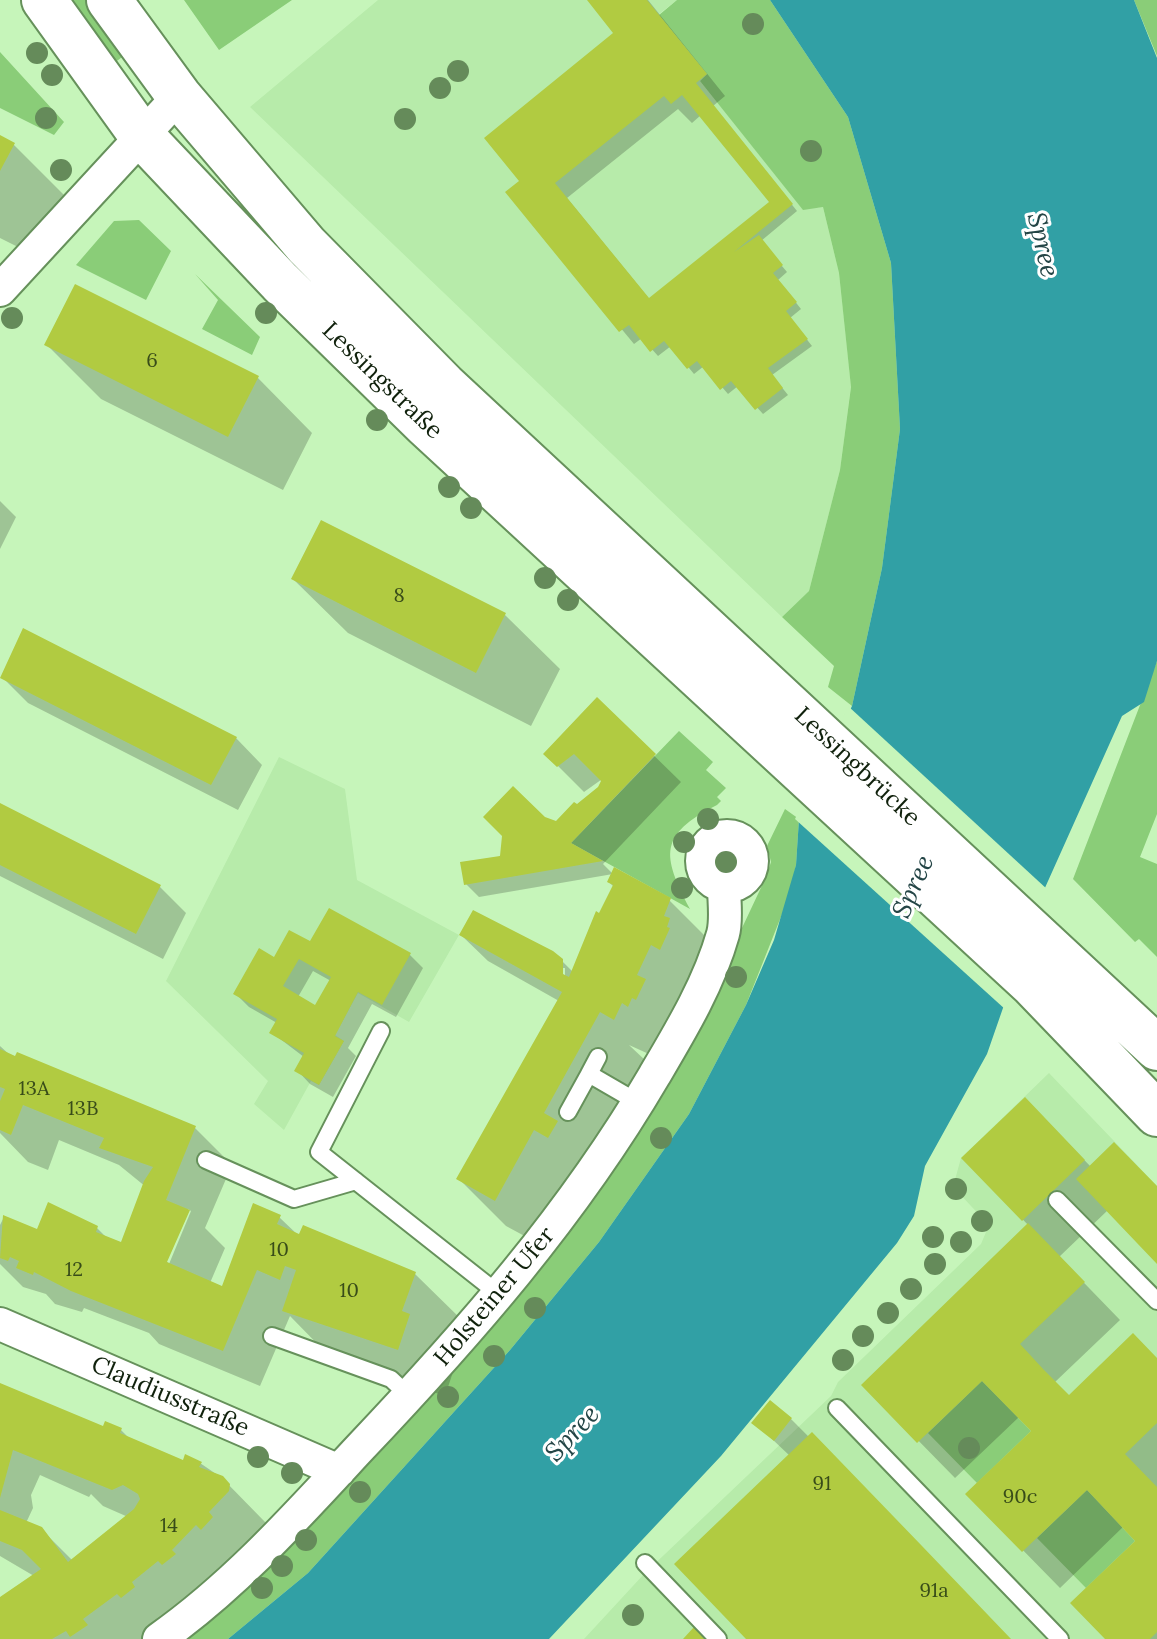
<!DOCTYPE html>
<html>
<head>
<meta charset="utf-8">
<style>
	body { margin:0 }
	canvas { display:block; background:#c6f5ba }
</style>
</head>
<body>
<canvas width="1157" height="1639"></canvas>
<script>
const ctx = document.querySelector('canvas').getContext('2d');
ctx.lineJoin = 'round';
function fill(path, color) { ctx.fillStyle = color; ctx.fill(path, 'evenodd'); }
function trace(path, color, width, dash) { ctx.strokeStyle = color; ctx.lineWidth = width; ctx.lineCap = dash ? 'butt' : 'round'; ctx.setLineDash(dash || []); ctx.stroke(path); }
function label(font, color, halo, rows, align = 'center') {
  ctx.font = font + ' Lora,serif'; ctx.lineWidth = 6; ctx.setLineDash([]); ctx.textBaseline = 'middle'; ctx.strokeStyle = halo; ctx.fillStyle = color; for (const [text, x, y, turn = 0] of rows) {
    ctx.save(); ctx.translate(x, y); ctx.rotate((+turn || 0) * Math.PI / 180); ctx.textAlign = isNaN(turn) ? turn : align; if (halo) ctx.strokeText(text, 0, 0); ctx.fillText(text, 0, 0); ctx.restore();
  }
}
const built = new Path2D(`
	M378 0H677L659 14 707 74 700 81 803 209 823 207 839 273 851 386 840 470 809 591 782 617 250 107Z
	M279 757 345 789 357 880 459 935 409 1022 358 993 335 1035 344 1041 319 1085 311 1081 284 1130 254 1104 268 1081 166 981Z
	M1049 1073 1157 1186V1639H584L644 1574 831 1396 838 1382 981 1244 989 1225 953 1187 961 1158Z`);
const green = new Path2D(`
	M64 0H92L129 52 110 66Z
	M184 0H292L219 50Z
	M677 0H770L848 117 891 263 900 429 882 568 852 706 828 687 834 666 782 617 809 591 840 470 851 387 839 273 823 207 803 210 700 81 707 74 659 15Z
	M1134 0H1157V58V56Z
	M0 52 64 122 54 135 0 108Z
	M139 220 171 251 146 300 76 265 114 221Z
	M195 274 260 337 252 355 202 329 218 300Z
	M1157 661V814L1140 857 1157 864V957L1139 939 1135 942 1073 879Z
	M679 731 713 762 706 770 726 788 717 797 721 801 717 805C658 835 662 855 690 909L571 843Z
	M785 809 799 819 796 865 790 894 746 1005 689 1114 599 1242 510 1350 308 1573 228 1639H189L256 1579 515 1299 578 1220 678 1064 766 877 771 862 767 846Z
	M982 1381 1031 1431 977 1483 928 1433Z
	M1087 1490 1135 1541 1086 1588 1037 1538Z`);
const water = new Path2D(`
	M770 0H1134L1157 58V661L1144 702 1122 716 1044 890 987 1054 925 1166 914 1216 897 1243 721 1456 549 1639H228L308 1573 510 1350 599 1242 689 1114 746 1005 774 940 796 865 799 819 852 706 882 568 900 429 891 263 848 117Z`);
const pier = new Path2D(`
	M848 706 1048 890 1006 1010 795 819Z`);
const shadow = new Path2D(`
	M589 0H648L725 96 713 106 797 211 761 241 787 272 778 280 801 309 790 318 812 346 772 375 788 395 763 414 738 386 728 394 704 366 694 374 671 346 658 356 642 338 634 344 508 192 522 181 616 33ZM678 109 692 123 701 115 771 202 650 300 567 198Z
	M0 137 13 144 68 199 38 257 0 238Z
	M47 345 258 378 312 433 283 490 101 399Z
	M0 501 16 517 0 549Z
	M322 523 505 615 560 669 531 726 348 633 293 579Z
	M2 677 236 738 262 765 238 810 28 703Z
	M597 700 681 782 603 864 613 874 669 900 706 937 697 985 688 981 651 1055 629 1045 646 1061 543 1246 506 1226 458 1178 559 1001 488 961 461 935 562 961 573 972 614 887 609 882 613 874 479 897 466 884 544 819 556 824 600 789 605 777 584 792 546 754ZM561 968H565V984Z
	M0 806 160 887 186 913 163 959 0 876Z
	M311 944 410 955 423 968 396 1017 372 1004 348 1048 356 1056 333 1097 310 1084 297 1070 304 1057 271 1032 277 1023 249 1007 236 994 275 960ZM313 971 331 981 316 1007 298 997Z
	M0 1046 11 1056 195 1128 232 1165 205 1228 225 1248 210 1283 223 1288 279 1217 300 1237 415 1274 463 1321 456 1363 445 1396 331 1358 290 1316 260 1386 159 1344 149 1333 84 1308 82 1312 55 1304 46 1294 23 1287 0 1264V1225L4 1217 38 1231 97 1228 107 1238 122 1244 146 1187 119 1165 59 1140 48 1170 28 1162 0 1133ZM188 1209 191 1211 169 1264 166 1261Z
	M1061 1136 1091 1167 1157 1188V1261L1108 1210 1059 1257 1120 1320 1055 1382 1069 1397 1157 1360V1639H1108L1138 1541 1124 1526 1060 1588 968 1494 1033 1431 1019 1417 955 1478 864 1385 1029 1226 964 1158Z
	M0 1385 104 1429 121 1430 131 1440 184 1463H200L222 1478 266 1523 265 1528 142 1639H0V1600L34 1576 0 1556ZM40 1475 89 1497 91 1494 103 1506 128 1517 73 1561 41 1529 26 1523 33 1508 31 1495Z
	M770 1402 791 1419 1010 1639H749L790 1456 754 1422Z`);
const building = new Path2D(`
	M587 0H647L707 74 696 83 793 204 734 252 759 235 783 265 773 273 797 302 786 311 808 339 768 368 783 388 755 410 731 381 720 390 697 361 687 369 664 341 650 352 629 325 619 332 505 192 519 181 484 138 613 33ZM682 95 769 202 649 298 555 183 664 96 671 104Z
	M0 135 15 143 0 171Z
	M75 284 259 376 228 437 44 345Z
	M321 520 506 613 476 673 291 579Z
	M23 628 237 737 211 785 0 678Z
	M597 697 656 754 571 843 603 861 464 885 460 862 500 856 502 836 483 817 513 786 545 817 556 821 574 802 577 804 598 787 601 781 574 754 557 767 543 754Z
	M0 803 161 885 136 934 0 865Z
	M614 867 671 898 664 916 670 918 667 927 670 928 660 950 651 945 637 975 646 979 636 1000 632 998 628 1007 622 1003 614 1020 600 1012 544 1113 558 1121 548 1138 534 1130 495 1201 456 1179 562 992 459 935 473 910 553 951 563 959V974L569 977 596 911 599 913 613 885 607 882Z
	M329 908 411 953 382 1005 358 992 335 1036 344 1041 319 1085 294 1071 304 1053 269 1033 277 1019 233 994 259 948 274 957 289 930 310 941ZM299 959 331 977 315 1005 283 986Z
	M0 1049 15 1056 17 1052 196 1126 166 1200 190 1210 167 1262 222 1286 253 1203 281 1215 277 1224 299 1234 303 1225 416 1272 402 1311 410 1314 398 1350 282 1311 296 1270 285 1266 280 1280 257 1270 223 1351 71 1291 34 1272 33 1275 16 1268 19 1261 10 1257 8 1261 0 1258 3 1215 37 1229 48 1202 98 1226 96 1232 121 1242 144 1181 153 1167 99 1148 104 1138 23 1105 11 1135 0 1130V1101L5 1089 0 1087Z
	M1025 1097 1085 1160 1022 1221 961 1158Z
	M1114 1142 1157 1186V1264L1076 1179Z
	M1028 1223 1085 1282 1020 1344 1044 1370 1069 1395 1133 1333 1157 1358V1423L1125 1454 1157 1487V1632L1150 1639H1105L1070 1603 1135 1541 1087 1490 1022 1552 965 1494 1031 1431 982 1381 917 1443 861 1385Z
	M0 1383 103 1426 105 1421 122 1428 120 1433 183 1460 185 1454 202 1462 199 1467 223 1476 230 1484 229 1491 209 1512 213 1517 201 1530 196 1525 172 1550 176 1554 162 1565 158 1561 132 1582 135 1587 121 1598 117 1594 83 1619 88 1625 70 1637 66 1631 52 1639H0V1597L41 1569 22 1550 0 1541V1510L42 1527 68 1562 134 1509 140 1499 138 1494 123 1485 112 1490 13 1450 0 1498Z
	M770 1400 792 1418 774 1441 751 1423Z
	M812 1432 922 1546 1011 1639H746L674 1564Z
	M694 1627 705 1639H683Z`);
const service = new Path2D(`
	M381 1031 319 1152 500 1295
	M598 1057 589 1074 639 1103
	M568 1112 589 1074
	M206 1160 294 1199 356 1181
	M1057 1200 1157 1301
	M272 1336 391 1379 409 1396
	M837 1408 1060 1639
	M645 1563 718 1639`);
const minor = new Path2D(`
	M0 290 179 96
	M702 861a25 25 0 1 1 50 0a25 25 0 1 1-50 0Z
	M0 1324 339 1471
	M159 1639C233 1587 296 1517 357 1451 468 1334 572 1216 654 1076 680 1032 709 984 723 934 727 920 724 901 724 886`);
const secondary = new Path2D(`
	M44 0 141 135 280 282 425 424 1032 984 1157 1114
	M109 0 179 96 306 245 444 385 1157 1048`);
const trees = [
	[753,24],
	[37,53],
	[458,71],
	[52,75],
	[440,88],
	[46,118],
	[405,119],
	[811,151],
	[61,170],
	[266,313],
	[12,318],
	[377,420],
	[449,487],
	[471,508],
	[545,578],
	[568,600],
	[708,819],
	[684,842],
	[726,862],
	[682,888],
	[736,977],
	[661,1138],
	[956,1189],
	[982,1221],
	[933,1237],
	[961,1242],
	[935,1264],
	[911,1289],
	[535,1308],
	[888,1313],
	[863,1336],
	[494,1356],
	[843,1360],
	[448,1397],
	[969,1448],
	[258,1457],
	[292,1473],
	[360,1492],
	[306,1540],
	[282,1566],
	[262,1588],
	[633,1615]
];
const numberNames = [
	["6",152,361],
	["8",399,596],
	["13A",34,1089],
	["13B",83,1109],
	["10",279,1250],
	["12",74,1270],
	["10",349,1291],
	["91",822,1484],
	["90c",1020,1497],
	["14",169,1526],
	["91a",934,1591]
];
const streetNames = [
	["Lessingstraße",382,381,44],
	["Lessingbrücke",857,767,43],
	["Holsteiner Ufer",495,1297,-50],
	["Claudiusstraße",170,1397,23]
];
const waterNames = [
	["Spree",1042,245,77],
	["Spree",914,887,-66],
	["Spree",573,1434,-47]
];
fill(built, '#b7ebaa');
fill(green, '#8acd78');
fill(water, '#31a0a5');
fill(pier, '#c6f5ba');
fill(shadow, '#0003');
fill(building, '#b1cb41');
trace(service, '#66915b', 20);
trace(minor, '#66915b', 36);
trace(secondary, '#66915b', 48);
trace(service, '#fff', 16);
trace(minor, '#fff', 32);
trace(secondary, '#fff', 44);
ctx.fillStyle = '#658b5a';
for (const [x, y] of trees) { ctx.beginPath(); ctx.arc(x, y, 11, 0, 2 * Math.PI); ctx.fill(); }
label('20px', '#384c19', null, numberNames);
label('24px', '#10210c', '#fff', streetNames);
label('italic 26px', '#244546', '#fff', waterNames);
</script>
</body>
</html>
